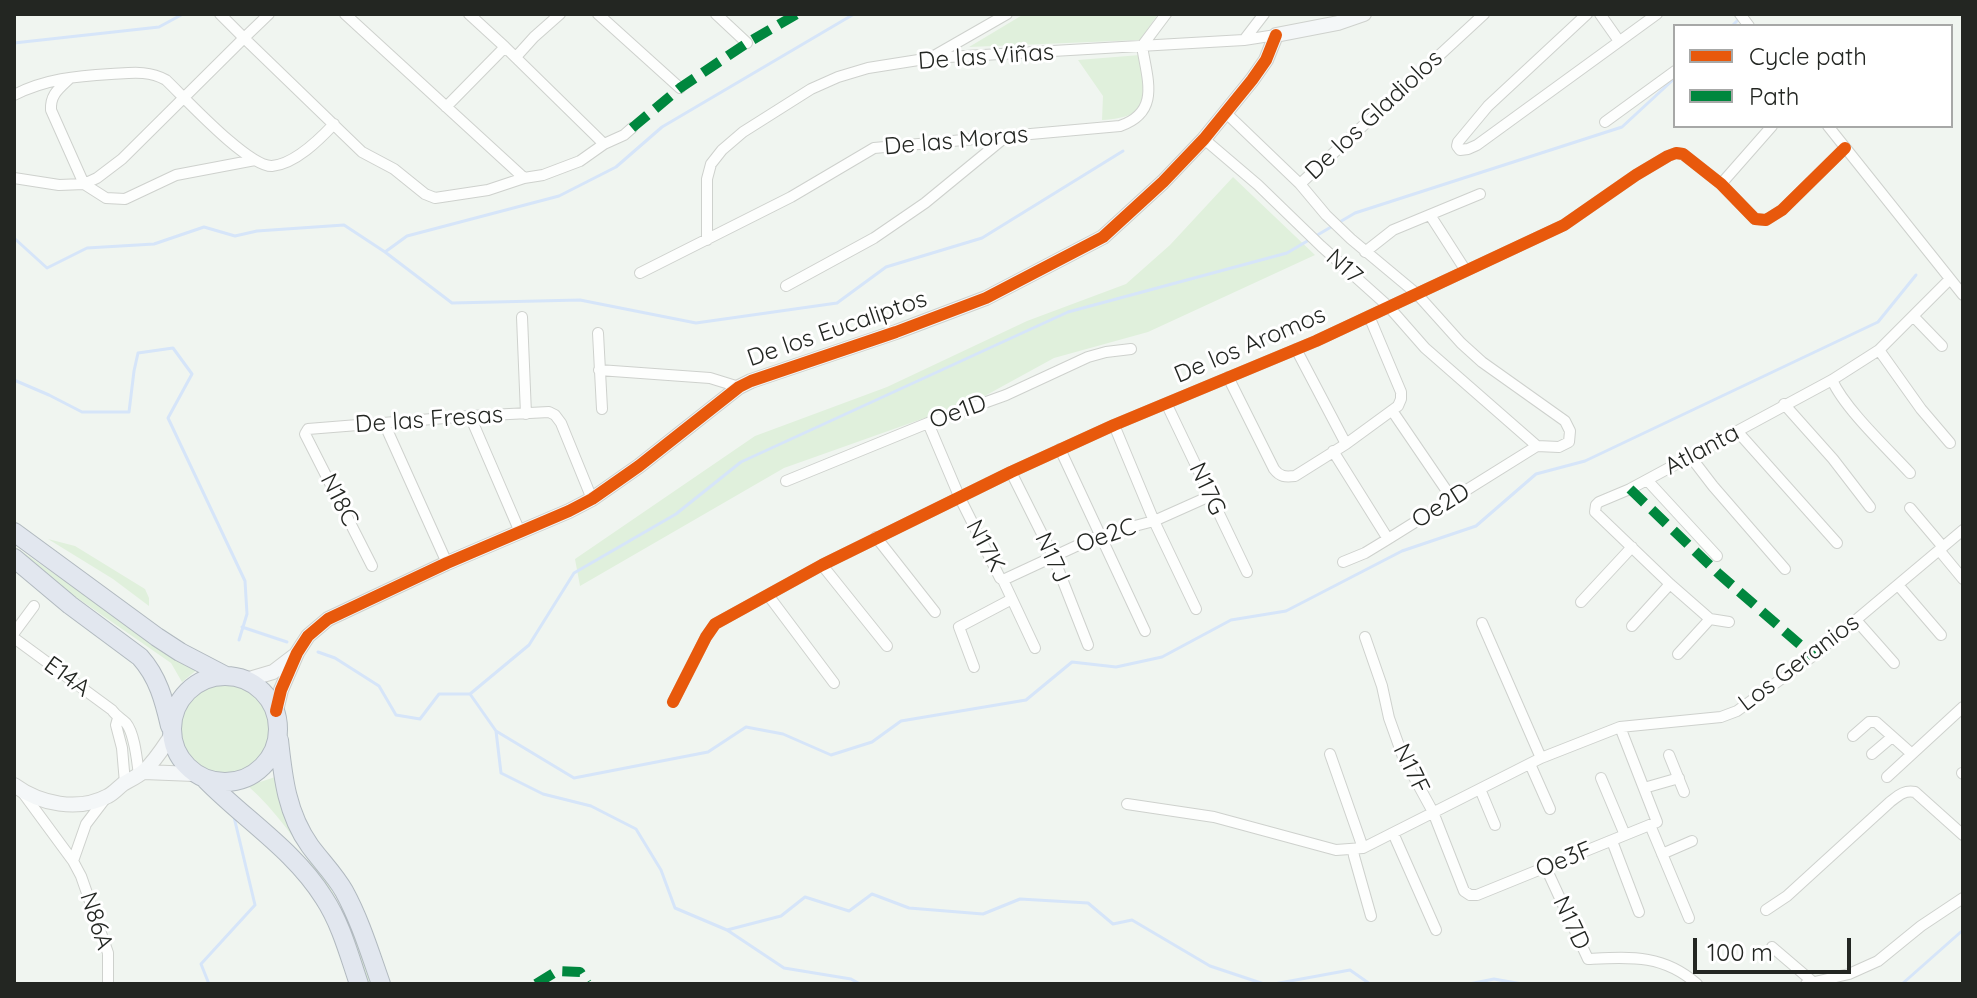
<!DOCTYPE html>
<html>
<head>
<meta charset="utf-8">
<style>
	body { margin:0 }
	#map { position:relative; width:1977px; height:998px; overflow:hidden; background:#f0f5f0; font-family:Quicksand,sans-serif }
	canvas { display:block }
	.frame { position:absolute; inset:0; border:16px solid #232622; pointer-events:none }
	.legend { position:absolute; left:1673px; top:24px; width:280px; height:104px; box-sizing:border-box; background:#fff; border:2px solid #a7a8a7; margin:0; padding:10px 14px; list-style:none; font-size:24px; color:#232622 }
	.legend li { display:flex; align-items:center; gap:16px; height:40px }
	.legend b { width:40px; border:2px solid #a7a8a7 }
	.scale { position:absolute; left:1693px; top:938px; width:158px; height:36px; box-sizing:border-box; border:4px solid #232622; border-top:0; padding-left:10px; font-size:24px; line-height:28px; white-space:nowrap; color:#232622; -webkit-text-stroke:6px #fff; paint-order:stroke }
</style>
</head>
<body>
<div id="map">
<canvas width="1977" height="998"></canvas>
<div class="frame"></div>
<ul class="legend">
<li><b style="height:10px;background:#e8590c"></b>Cycle path</li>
<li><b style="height:10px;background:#00873e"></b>Path</li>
</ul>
<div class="scale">100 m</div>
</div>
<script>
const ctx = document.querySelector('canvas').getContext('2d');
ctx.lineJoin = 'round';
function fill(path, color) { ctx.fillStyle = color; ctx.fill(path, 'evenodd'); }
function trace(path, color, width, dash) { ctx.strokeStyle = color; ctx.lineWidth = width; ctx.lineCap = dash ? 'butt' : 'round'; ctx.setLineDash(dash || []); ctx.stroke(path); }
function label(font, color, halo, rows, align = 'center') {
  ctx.font = font + ' Quicksand,sans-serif'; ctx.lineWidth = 6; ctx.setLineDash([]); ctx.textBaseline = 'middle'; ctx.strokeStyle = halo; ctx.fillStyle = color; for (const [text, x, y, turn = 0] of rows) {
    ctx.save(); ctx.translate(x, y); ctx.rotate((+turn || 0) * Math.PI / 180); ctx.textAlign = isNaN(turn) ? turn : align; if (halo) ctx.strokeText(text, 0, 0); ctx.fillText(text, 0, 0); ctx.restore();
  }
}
const green = new Path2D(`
	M1024 14H1158L1140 40 969 47Z
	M1140 55C1146 96 1154 117 1102 120L1103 96 1078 60Z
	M1233 177 1315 255 1148 332 1054 358 981 398 784 468 580 586 575 559 755 436 887 387 1027 321 1126 284 1170 245Z
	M48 539 75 546 145 589 149 598V606L113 579Z
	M14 546 97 603 204 664 182 682 171 663 14 554Z
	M178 728a48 48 0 1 1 96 0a48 48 0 1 1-96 0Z
	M275 777 312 859 331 889 357 939 375 984H369C342 916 303 835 248 786Z`);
const stream = new Path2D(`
	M1732 26 1739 19
	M14 43 159 27 183 14
	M1338 223 1355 213 1622 127 1675 78
	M14 238 47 268 87 248 154 244 204 227 235 236 257 231 344 225 385 252 452 303 580 300 696 323 837 303 886 267 982 238 1123 151
	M385 252 407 236 559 196 616 167 662 127 854 14
	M14 380 49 395 82 412H129L134 371 138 353 173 348 192 374 168 418 245 581 247 614 239 640
	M242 627 287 642
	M318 652 335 658 379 686 396 715 420 719 439 694H470L496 731 501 773 543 794 591 806 636 829 661 870 675 908 727 930 784 968 851 979 860 984
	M470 694 529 645 574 573 676 514 741 462 1068 312 1287 253 1331 227
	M496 731 574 778 708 752 746 727 783 734 831 755 872 742 901 721 1026 700 1072 662 1116 667 1162 657 1231 620 1286 611 1402 551 1476 526 1536 474 1585 461 1878 322 1916 275
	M727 930 781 916 805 897 849 911 872 894 909 908 983 914 1020 899 1088 903 1113 924 1132 920 1210 966 1264 984
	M209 984 201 964 255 905 234 817
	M1274 984 1350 970 1370 984
	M1469 984 1494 979 1522 984
	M1902 984 1963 930`);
const street = new Path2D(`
	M220 14 244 38 269 14
	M345 14 524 178
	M598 14 680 88
	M716 14 747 43
	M1587 14 1488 106 1458 142 1457 146 1460 150 1468 149 1477 145 1657 14
	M1600 14 1619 41
	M1740 14 1749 26
	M1244 40 1264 14
	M505 47 604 144
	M516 57 534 37 560 14
	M932 57 1007 14
	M70 78C60 88 50 94 51 110L84 184 106 198 125 199 176 175 255 160
	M14 95C45 79 77 76 111 74 131 73 148 70 166 80 185 98 248 167 272 166 295 164 319 140 334 124
	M446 107 505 47 469 14
	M1605 122 1675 71
	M1828 126 1963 295
	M1204 139 1258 185 1321 246 1389 307 1425 348 1537 446 1559 447 1569 442 1570 431 1565 421 1482 362 1461 343 1417 294 1351 239 1326 215 1300 184 1225 112
	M14 178 59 185 84 184 97 178 122 159 244 38 362 152 394 169 425 194 435 198 488 190 524 178 543 175 580 161 604 144 624 135 632 128
	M1300 184 1484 14
	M1721 184 1772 126
	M1430 215 1466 271
	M707 240V179L711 164 722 150 743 132 811 89 838 77 868 68 931 58 1244 40 1276 35
	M1365 252 1393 230 1480 194
	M640 273 791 197 874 148 1120 126C1161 112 1147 79 1142 46L1166 14
	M786 286 874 238 925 203 1003 139
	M1913 316 1942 346
	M522 317 526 414
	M598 333 602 409
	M1296 349 1346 444
	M1879 350 1921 409 1950 443
	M599 370 710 378 739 387
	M1228 377 1274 469C1280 477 1285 477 1295 476L1346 444 1398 406 1401 399V392L1369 316
	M1832 380C1845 409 1887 448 1910 473
	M1784 404 1833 459 1870 507
	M1167 405 1247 572
	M1393 412 1453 500
	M470 416 520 532
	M384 423 447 563
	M928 423 959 496 1000 578 1003 580 1100 535 1154 521 1210 496
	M1114 425 1154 521 1196 609
	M1737 431 1837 543
	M1060 449 1145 631
	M1333 451 1388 539
	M1690 456 1713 486 1785 569
	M1011 472 1053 556 1088 645
	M1647 480 1717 556
	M786 481 928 423 1006 395 1088 357 1106 352 1131 349
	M1910 508 1943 547
	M876 537 935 612
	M1939 550 1963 579
	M1343 562 1365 553 1388 539 1537 446
	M822 565 887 646
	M372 566 305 434 308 429 470 416 549 412 555 415 561 423 592 499
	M1003 580 1035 648
	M1898 585 1941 635
	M768 595 834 683
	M1581 602 1632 547
	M1856 620 1894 663
	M1729 622 1710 619 1670 584 1598 515 1595 512 1596 505 1599 502 1630 489 1832 380 1879 350 1949 280
	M1482 623 1541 758
	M1632 626 1670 584
	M14 633 34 606
	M1365 637 1382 686 1389 718 1403 757 1433 812 1464 891 1470 895H1477L1657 822 1620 727
	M14 638 112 710C116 716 121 718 126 723 135 734 137 761 139 775
	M1678 654 1710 619
	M974 667 959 627 1012 599
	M673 702 706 637 715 624 822 565 1011 472 1114 425 1316 341 1564 225 1636 175 1668 156 1676 153 1683 154 1721 184 1755 219 1766 220 1782 210 1845 148
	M118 718 116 725 122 748 125 783
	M1853 736 1869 722H1876L1912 754
	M1330 754 1363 848
	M1872 754 1892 737
	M1669 755 1684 792
	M1530 764 1550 809
	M1962 773 1963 774
	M1887 777 1963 707
	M1601 778 1625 835
	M1644 788 1679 778
	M1480 789 1495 825
	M23 793 73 861 81 876 108 953V984
	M1127 804 1214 817 1336 850 1363 848 1541 758 1620 727 1721 717 1737 711 1813 656 1963 530
	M1650 825 1689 918
	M1393 833 1436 930
	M1612 841 1639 912
	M1353 849 1354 856 1371 916
	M1662 854 1692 841
	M73 861 86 824 105 799
	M1546 868 1588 959C1630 957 1663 954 1697 984
	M1766 910 1787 896 1890 802C1899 795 1904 790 1915 792L1963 835
	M1772 947 1813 982
	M1806 984 1849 974 1878 961 1921 926 1963 898`);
const secondary = new Path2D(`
	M246 680 273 672 294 656
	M276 711 281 690 297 653 308 636 328 619 447 563 569 511 592 499 639 466 739 387 751 381 896 332 986 298 1103 237 1163 182 1204 139 1252 80 1266 60 1276 35 1338 23 1364 14
	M144 772 194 774
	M14 785C40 804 78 812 108 796 114 793 118 788 123 784 130 780 138 776 144 771 155 761 163 748 171 736`);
const highway = new Path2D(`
	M14 532 157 637 180 652 226 676
	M14 558 70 605 140 657C158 677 164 700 170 726
	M172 729a53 53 0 1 1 106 0a53 53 0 1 1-106 0Z
	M279 740C283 778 287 814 310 846 321 861 335 875 344 891 360 920 370 953 381 984
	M206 780C244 819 294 850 324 898 341 924 349 955 359 984`);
const quiet = new Path2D(`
	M632 128 680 88 747 43 797 14
	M1630 489 1719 574 1813 656
	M536 984 557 971 580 972 587 983`);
const cycleway = new Path2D(`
	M673 702 706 637 715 624 822 565 1011 472 1114 425 1316 341 1564 225 1636 175 1668 156 1676 153 1683 154 1721 184 1755 219 1766 220 1782 210 1845 148
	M276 711 281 690 297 653 308 636 328 619 447 563 569 511 592 499 639 466 739 387 751 381 896 332 986 298 1103 237 1163 182 1204 139 1252 80 1266 60 1276 35`);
const streetNames = [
	["De las Viñas",986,57,-4],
	["De los Gladiolos",1374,115,-43],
	["De las Moras",956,141,-5],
	["N17",1344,267,42],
	["De los Eucaliptos",837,329,-19],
	["De los Aromos",1250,345,-23],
	["Oe1D",958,412,-20],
	["De las Fresas",429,420,-4],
	["Atlanta",1702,450,-28],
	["N17G",1207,489,65],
	["N18C",339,500,63],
	["Oe2D",1441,506,-32],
	["Oe2C",1106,536,-19],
	["N17K",985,546,62],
	["N17J",1052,558,66],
	["Los Geranios",1799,663,-37],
	["E14A",67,677,36],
	["N17F",1411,769,64],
	["Oe3F",1564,860,-22],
	["N86A",96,921,72],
	["N17D",1571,923,65]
];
fill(green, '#e0f0dc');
trace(stream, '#d6e5f9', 3);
trace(street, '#ced1cd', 12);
trace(secondary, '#ced1cd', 16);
trace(highway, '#b1b9bf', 20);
trace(street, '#fdfefd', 10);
trace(secondary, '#f4f7f8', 14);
trace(highway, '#e2e7ef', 18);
trace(quiet, '#00873e', 10, [20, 10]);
trace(cycleway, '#e8590c', 12);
label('24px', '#232622', '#fff', streetNames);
</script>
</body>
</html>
